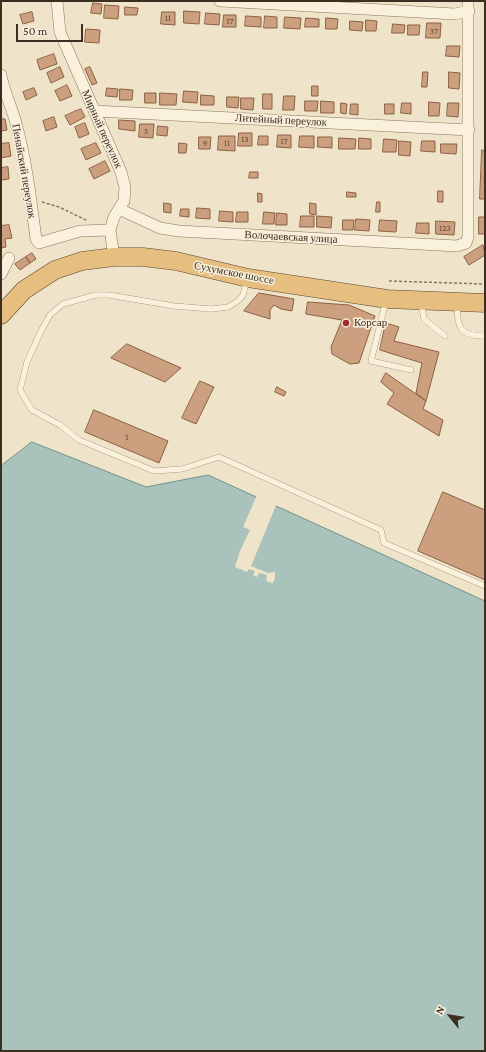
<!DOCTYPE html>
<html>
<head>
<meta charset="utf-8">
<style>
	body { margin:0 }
	#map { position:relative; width:486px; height:1052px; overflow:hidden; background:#efe4c9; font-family:"Crimson Pro",serif }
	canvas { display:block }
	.frame { position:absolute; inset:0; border:2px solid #3c2e21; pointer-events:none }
	.north { position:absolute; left:430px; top:996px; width:40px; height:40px; -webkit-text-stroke:3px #f6eed8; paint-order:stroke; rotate:300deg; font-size:11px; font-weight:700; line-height:16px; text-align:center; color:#3c2e21 }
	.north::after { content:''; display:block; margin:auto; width:14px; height:18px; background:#3c2e21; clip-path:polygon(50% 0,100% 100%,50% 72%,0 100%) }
	.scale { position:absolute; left:16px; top:24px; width:67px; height:18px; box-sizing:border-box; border:2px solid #3c2e21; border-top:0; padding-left:5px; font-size:12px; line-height:14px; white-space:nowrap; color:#3c2e21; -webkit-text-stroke:3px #f6eed8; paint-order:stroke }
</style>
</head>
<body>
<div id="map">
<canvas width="486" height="1052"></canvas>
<div class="frame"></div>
<div class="north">N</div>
<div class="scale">50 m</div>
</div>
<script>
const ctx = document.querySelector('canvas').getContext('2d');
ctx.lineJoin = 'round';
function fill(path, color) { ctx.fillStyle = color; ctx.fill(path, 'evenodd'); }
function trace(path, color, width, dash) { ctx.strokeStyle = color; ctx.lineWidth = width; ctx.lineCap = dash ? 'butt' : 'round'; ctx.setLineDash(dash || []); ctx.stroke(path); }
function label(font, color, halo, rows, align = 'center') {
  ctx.font = font + ' "Crimson Pro",serif'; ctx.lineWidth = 3; ctx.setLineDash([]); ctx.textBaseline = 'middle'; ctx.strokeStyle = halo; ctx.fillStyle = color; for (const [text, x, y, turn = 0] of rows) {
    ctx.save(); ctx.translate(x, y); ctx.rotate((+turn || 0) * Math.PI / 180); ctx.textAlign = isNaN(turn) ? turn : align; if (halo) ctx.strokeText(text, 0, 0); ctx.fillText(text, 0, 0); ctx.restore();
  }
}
const water = new Path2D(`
	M32 442 146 487 208 475 485 601V1051H1V466Z`);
const pier = new Path2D(`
	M257 495 277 503 251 566 268 573 275 572V578L273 583 266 581 267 576 264 574 259 573 257 577 253 575 255 571 249 569 247 572 235 567 240 551 250 530 243 527Z`);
const building = new Path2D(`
	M93 3 102 4 101 14 91 13Z
	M105 5 119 6 118 19 104 18Z
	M125 7 138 8 137 15H125Z
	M184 11 200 12 199 24 184 23Z
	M32 12 34 21 23 24 20 15Z
	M162 12H175V25L161 24Z
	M206 13 220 14 219 25 205 24Z
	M224 15H236V27H223Z
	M246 16 261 17V27L245 26Z
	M265 16 277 17V28H264Z
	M285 17 301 18 300 29 284 28Z
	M306 18 319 19V27H305Z
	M326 18 338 19 337 29H326Z
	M366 20 377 21 376 31H366Z
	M350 21 363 22 362 31 350 30Z
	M427 23H441L440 38H426Z
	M393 24 405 25 404 33H392Z
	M408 25H420L419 35H408Z
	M86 29 100 30 99 43 85 42Z
	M447 46H460L459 57 446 56Z
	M54 54 57 64 40 70 37 60Z
	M60 67 64 77 51 83 47 73Z
	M90 67 97 83 92 85 85 69Z
	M423 72H428L427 87H422Z
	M449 72 460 73 459 89 449 88Z
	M67 85 72 96 60 101 55 91Z
	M312 86H318V96H312Z
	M34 88 37 95 26 100 23 92Z
	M107 88 118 89 117 97 106 96Z
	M120 89 133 90 132 100H120Z
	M184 91 198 92 197 103 183 102Z
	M145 93H156V103H145Z
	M160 93 177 94 176 105H160Z
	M263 94H272V109H263Z
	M201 95 214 96V105H201Z
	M284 96H295L294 110H283Z
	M227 97H239L238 108 227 107Z
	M241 98H254L253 110 241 109Z
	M305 101H318L317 111H305Z
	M321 101 334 102V113H321Z
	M429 102 440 103 439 116H429Z
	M341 103 347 104 346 114 341 113Z
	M402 103H411V114L401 113Z
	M448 103H459L458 117 447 116Z
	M351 104H358V115L350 114Z
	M385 104H394V114H385Z
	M81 109 85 117 70 125 65 116Z
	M54 117 57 127 46 131 43 121Z
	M1 119H5L7 130 1 131Z
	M119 120 135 121V131L119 129Z
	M85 123 89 134 79 138 75 127Z
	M140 124H154L153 138 139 137Z
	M158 126 168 127 167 136 157 135Z
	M239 133H252V146H238Z
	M278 135H291V148L277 147Z
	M219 136H235V151L218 150Z
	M259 136H268V145H258Z
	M300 136H314V148L299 147Z
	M199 137H211L210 149H199Z
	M318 137H332V148L318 147Z
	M339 138 356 139 355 149H339Z
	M359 138 371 139V149H359Z
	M384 139 397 140 396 152H383Z
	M399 141 411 142 410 156 399 155Z
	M422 141H435V152L421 151Z
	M9 143 11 156 1 158V144Z
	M96 143 101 153 86 160 81 149Z
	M179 143 187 144 186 153H179Z
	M441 144H457L456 154 441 153Z
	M482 150 485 151V199H480Z
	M105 161 110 171 94 179 89 169Z
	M8 167 9 179 1 180V168Z
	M250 172H258V178H249Z
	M438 191H443V202H438Z
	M347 192 356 193V197H347Z
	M258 193 262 194V202H258Z
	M377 202H380V212H376Z
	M164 203 171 204V213L164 212Z
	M310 203 316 204V215L310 214Z
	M197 208 210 209V219L196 218Z
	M181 209H189V217L180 216Z
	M220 211 233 212V222L219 221Z
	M237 212H248V222H236Z
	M264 212 275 213 274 224H263Z
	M277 213 287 214V225H276Z
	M301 216H314V227H300Z
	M317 216 332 217 331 228 317 227Z
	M479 217H485V234H479Z
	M356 219 370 220 369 231 355 230Z
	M343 220H354L353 230H343Z
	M380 220 397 221 396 232 379 231Z
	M436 221 455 222 454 235 436 234Z
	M417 223H429V234L416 233Z
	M9 225 12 238 5 239 6 247 1 248V226Z
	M483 245 485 255 469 265 464 257Z
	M32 253 36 259 30 263 26 257Z
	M26 257 30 263 20 270 15 264Z
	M259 293 294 299 292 311 281 309 274 305 270 310V319L244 311Z
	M308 302 349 305 375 316 359 363 350 364 332 354 331 347 342 320 306 314Z
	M386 323 399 327 394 341 439 352 426 401 416 393 422 363 380 350Z
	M127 344 181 368 165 382 111 358Z
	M386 373 426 401 423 409 443 420 439 436 387 404 394 393 381 382Z
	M200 381 214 387 196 424 182 418Z
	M277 387 286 392 284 396 275 392Z
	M94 410 168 441 159 463 85 432Z
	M443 492 485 510V580L418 551Z`);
const path = new Path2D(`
	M42 202 59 207 88 221
	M389 281 485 284`);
const service = new Path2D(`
	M247 280 243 295 238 301 228 307 211 309 174 306 109 295H96L63 304 50 315 41 331 27 362 20 390 32 410 60 425 79 440 154 471 182 469 219 457 381 530 384 543 485 586
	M386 301 371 361 411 370
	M421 302 424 319 445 336
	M457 304C457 328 460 336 485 336`);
const minor = new Path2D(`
	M57 1 60 32 121 172 125 187 124 201 114 217 110 230 114 257
	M220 1 455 14 469 11
	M1 75C4 93 13 109 17 127 27 164 31 202 36 239L39 243 80 231 110 230
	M94 111 469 130
	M119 209 160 228 179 231 457 246 466 243 468 237V1
	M1 274 9 258`);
const trunk = new Path2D(`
	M1 315 24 290 55 270 82 261 114 257H143L176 261 248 278 387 299 485 303`);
const markers = [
	[346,323,4,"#9a2e2d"]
];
const numberNames = [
	["11",168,18],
	["17",230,21],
	["37",434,31],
	["3",146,131],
	["13",245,139],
	["17",284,141],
	["9",205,143],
	["11",227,143],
	["123",445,228],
	["1",127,437]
];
const streetNames = [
	["Литейный переулок",281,120,3],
	["Мирный переулок",102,129,66],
	["Пенайский переулок",24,171,80],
	["Волочаевская улица",291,237,3],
	["Сухумское шоссе",234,273,11]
];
const poiNames = [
	["Корсар",354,323]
];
fill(water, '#a9c3bc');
trace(water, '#709289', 1);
fill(pier, '#efe4c9');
fill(building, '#cca07f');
trace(building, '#8a6043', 1);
trace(service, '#8b765d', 6);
trace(minor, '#8b765d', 12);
trace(trunk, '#594431', 19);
trace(path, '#8b765d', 1.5, [3, 2]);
trace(service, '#f9f1dc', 5.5);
trace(minor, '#f9f1dc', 11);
trace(trunk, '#e6be7f', 18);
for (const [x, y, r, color] of markers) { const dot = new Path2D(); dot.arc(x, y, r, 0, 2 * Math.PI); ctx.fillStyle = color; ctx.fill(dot); trace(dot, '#f6eed8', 1.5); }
label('9px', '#604a38', null, numberNames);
label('11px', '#3c2e21', '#f6eed8', streetNames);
label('11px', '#3c2e21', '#f6eed8', poiNames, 'left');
</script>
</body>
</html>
